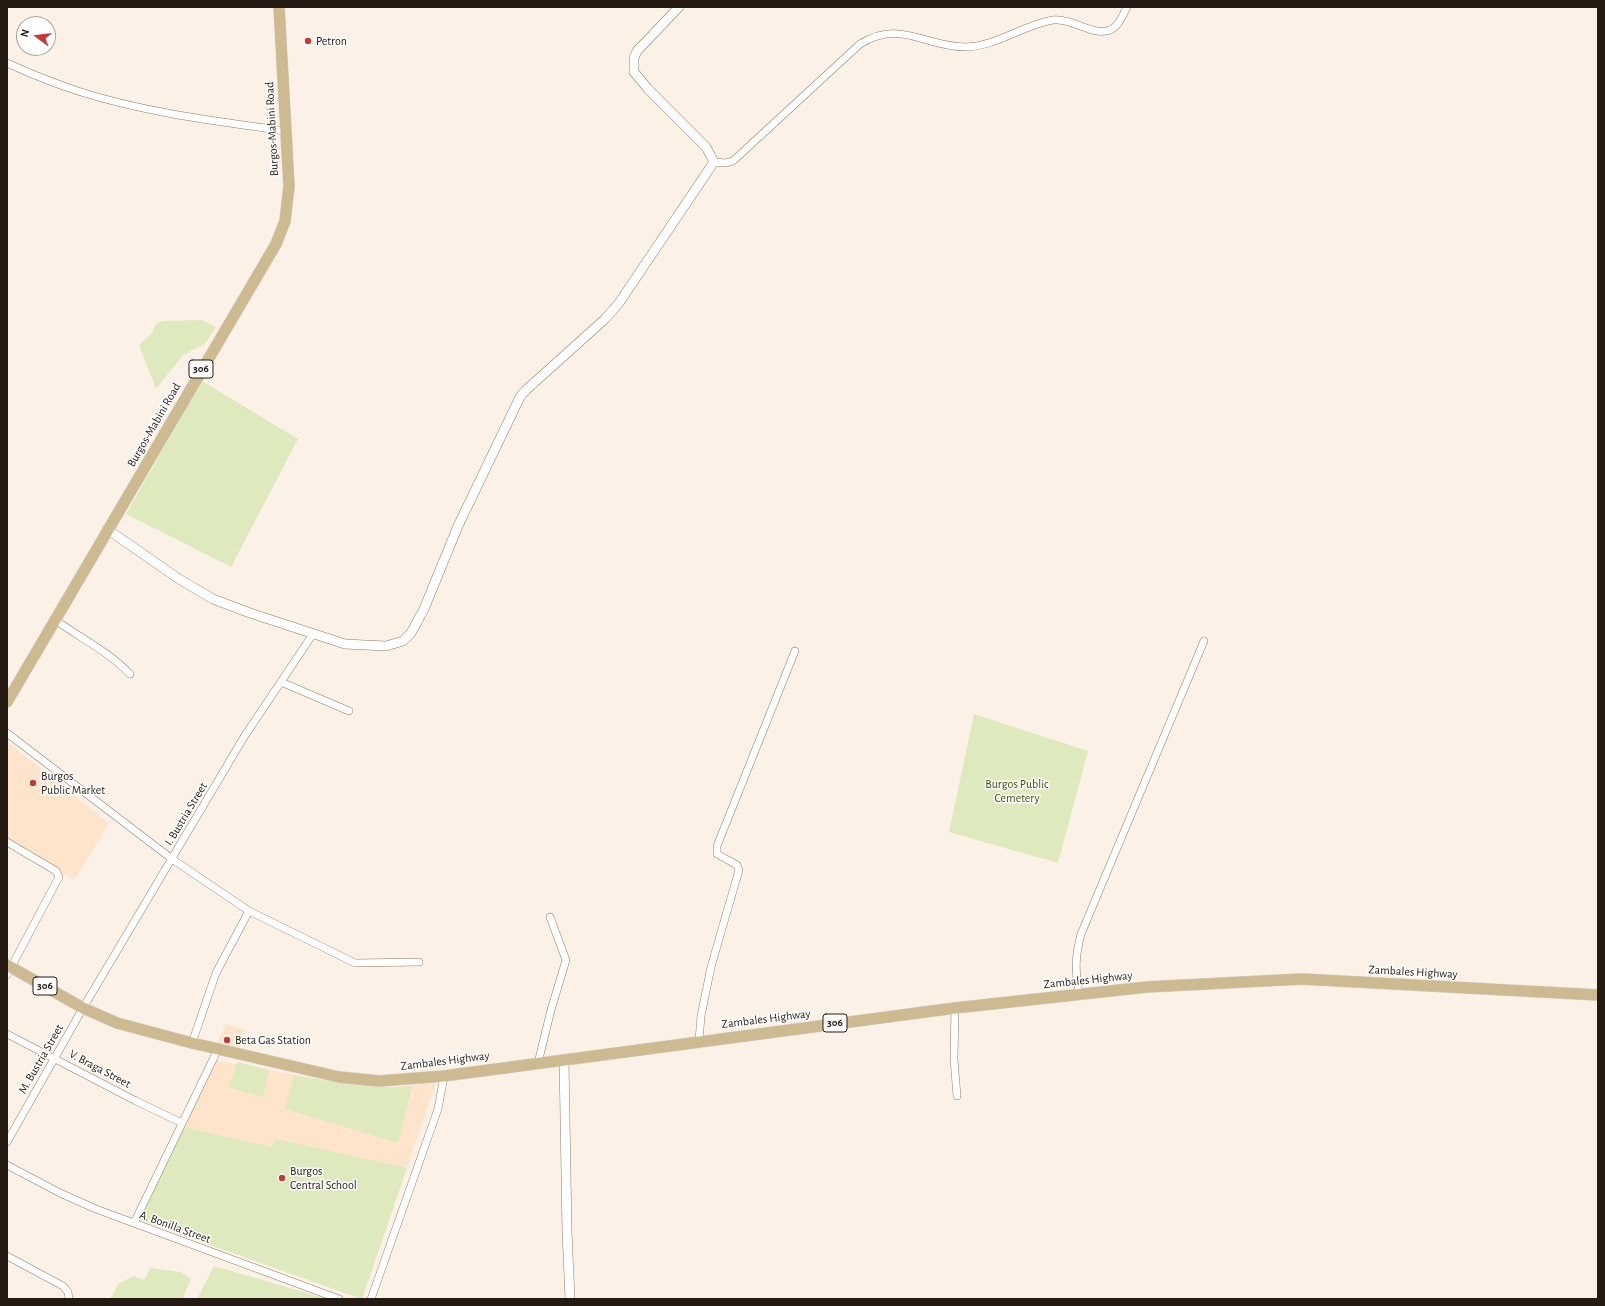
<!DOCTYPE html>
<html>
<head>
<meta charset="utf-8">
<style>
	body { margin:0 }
	#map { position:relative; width:1605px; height:1306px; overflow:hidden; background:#fcf1e7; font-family:"Alegreya Sans",sans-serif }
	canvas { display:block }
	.frame { position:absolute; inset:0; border:8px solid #241a11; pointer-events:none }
	.north { position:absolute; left:16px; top:16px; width:40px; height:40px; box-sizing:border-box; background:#fff; border:1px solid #a7a3a0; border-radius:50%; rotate:285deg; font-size:11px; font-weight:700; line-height:16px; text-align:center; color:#241a11 }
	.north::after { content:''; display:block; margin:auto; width:14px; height:18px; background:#c83935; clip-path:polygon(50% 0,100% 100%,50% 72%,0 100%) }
</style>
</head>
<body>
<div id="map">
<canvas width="1605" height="1306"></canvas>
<div class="frame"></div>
<div class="north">N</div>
</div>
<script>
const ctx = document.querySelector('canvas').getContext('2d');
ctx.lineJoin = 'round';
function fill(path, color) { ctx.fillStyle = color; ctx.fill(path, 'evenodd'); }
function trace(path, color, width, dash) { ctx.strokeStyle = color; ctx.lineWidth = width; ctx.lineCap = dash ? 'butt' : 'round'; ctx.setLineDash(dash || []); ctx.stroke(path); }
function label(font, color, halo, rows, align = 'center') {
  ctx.font = font + ' "Alegreya Sans",sans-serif'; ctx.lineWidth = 3; ctx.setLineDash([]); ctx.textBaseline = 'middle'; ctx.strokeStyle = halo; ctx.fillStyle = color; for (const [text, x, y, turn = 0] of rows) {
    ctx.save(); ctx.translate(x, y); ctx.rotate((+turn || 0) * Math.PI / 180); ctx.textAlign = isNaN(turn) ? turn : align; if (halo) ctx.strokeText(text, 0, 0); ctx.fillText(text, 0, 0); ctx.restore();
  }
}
const built = new Path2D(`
	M7 742 109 823 74 880 7 839Z
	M226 1024 245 1030 239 1050 217 1044Z
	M215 1060 339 1083 385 1088 436 1083 362 1299 140 1220Z`);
const green = new Path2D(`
	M202 320 216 327 205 344 183 355 156 389 139 345 152 333 156 324 163 321Z
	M202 381 298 439 231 567 126 514Z
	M974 714 1088 751 1058 863 949 832Z
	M237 1062 269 1070 263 1097 229 1087Z
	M294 1075C333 1082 372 1089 412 1086L398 1143 285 1109Z
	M183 1127 272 1147 276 1139 407 1168 362 1299 140 1220Z
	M214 1266 328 1299H197Z
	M150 1268 181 1272 191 1279 183 1298 185 1299H110L119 1283 134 1276 144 1280Z`);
const minor = new Path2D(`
	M7 63C31 74 56 84 81 92 147 113 217 121 285 131
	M714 162 725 163 733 161 860 44C901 19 925 47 966 47 997 46 1023 25 1053 20 1071 18 1093 35 1106 31 1118 29 1122 17 1127 7
	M54 619C80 638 108 651 130 674
	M281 682 349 711
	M7 733 172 859 249 911 355 963 419 962
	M7 842 56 871 59 877 7 975
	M1079 993C1075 969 1075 958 1081 934L1204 641
	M955 1008 954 1059 957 1096
	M7 1034 136 1101 182 1123
	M699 1041 701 1016 711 967 739 870 737 865 717 854V846L795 651
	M192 1043 216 973 249 911
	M538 1063 551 1010 566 960 550 917
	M7 1142 83 1008 244 737 313 634
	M7 1165 60 1193 96 1209 339 1299
	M134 1223 218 1049
	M7 1256 63 1286 68 1292 69 1299
	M371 1299 438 1109 444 1076`);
const tertiary = new Path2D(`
	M107 529 179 579 213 599 250 613 345 644 386 646 403 641 411 633 424 609 458 526 520 397 526 390 605 319 619 303 714 162 706 147 648 89 634 72V58L637 51 679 7
	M564 1060 567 1232 570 1299`);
const primary = new Path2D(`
	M7 702 276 244 285 221 289 186 279 7
	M7 965 83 1008 117 1023 192 1043 339 1077 379 1081 444 1076 955 1008 1147 987 1302 979 1598 995`);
const markers = [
	[308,41,4,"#c83935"],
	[33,783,4,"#c83935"],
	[227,1040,4,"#c83935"],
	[282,1178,4,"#c83935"]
];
const shields = [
	[201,369,24],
	[45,986,24],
	[835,1023,24]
];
const shieldNames = [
	["306",201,369],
	["306",45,986],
	["306",835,1023]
];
const poiNames = [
	["Petron",316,41],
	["Burgos",41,776],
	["Public Market",41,790],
	["Beta Gas Station",235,1040],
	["Burgos",290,1171],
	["Central School",290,1185]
];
const streetNames = [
	["Burgos-Mabini Road",272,129,-93],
	["Burgos-Mabini Road",154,425,-60],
	["I. Bustria Street",186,814,-59],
	["Zambales Highway",1413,972,3],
	["Zambales Highway",1088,980,-6],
	["Zambales Highway",766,1019,-7],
	["M. Bustria Street",41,1059,-60],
	["Zambales Highway",445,1061,-7],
	["V. Braga Street",100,1069,28],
	["A. Bonilla Street",175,1227,20]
];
const parkNames = [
	["Burgos Public",1017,784],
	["Cemetery",1017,798]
];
fill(built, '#fee4cb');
fill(green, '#deeabe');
trace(minor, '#947c64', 8);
trace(tertiary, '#947c64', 10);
trace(primary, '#d3d1cf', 12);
trace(minor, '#fff', 7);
trace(tertiary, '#fff', 9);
trace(primary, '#ceba91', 11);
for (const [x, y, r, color] of markers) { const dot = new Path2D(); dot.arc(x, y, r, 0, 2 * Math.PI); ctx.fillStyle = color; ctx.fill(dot); trace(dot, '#fff', 1.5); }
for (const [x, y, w] of shields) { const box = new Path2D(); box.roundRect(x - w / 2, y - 9, w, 18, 3); ctx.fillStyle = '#fff'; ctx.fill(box); trace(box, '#241a11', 1); }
label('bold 11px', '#241a11', null, shieldNames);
label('12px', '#241a11', '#fff', poiNames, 'left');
label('12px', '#241a11', '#fff', streetNames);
label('12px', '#425004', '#fff', parkNames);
</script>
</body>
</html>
